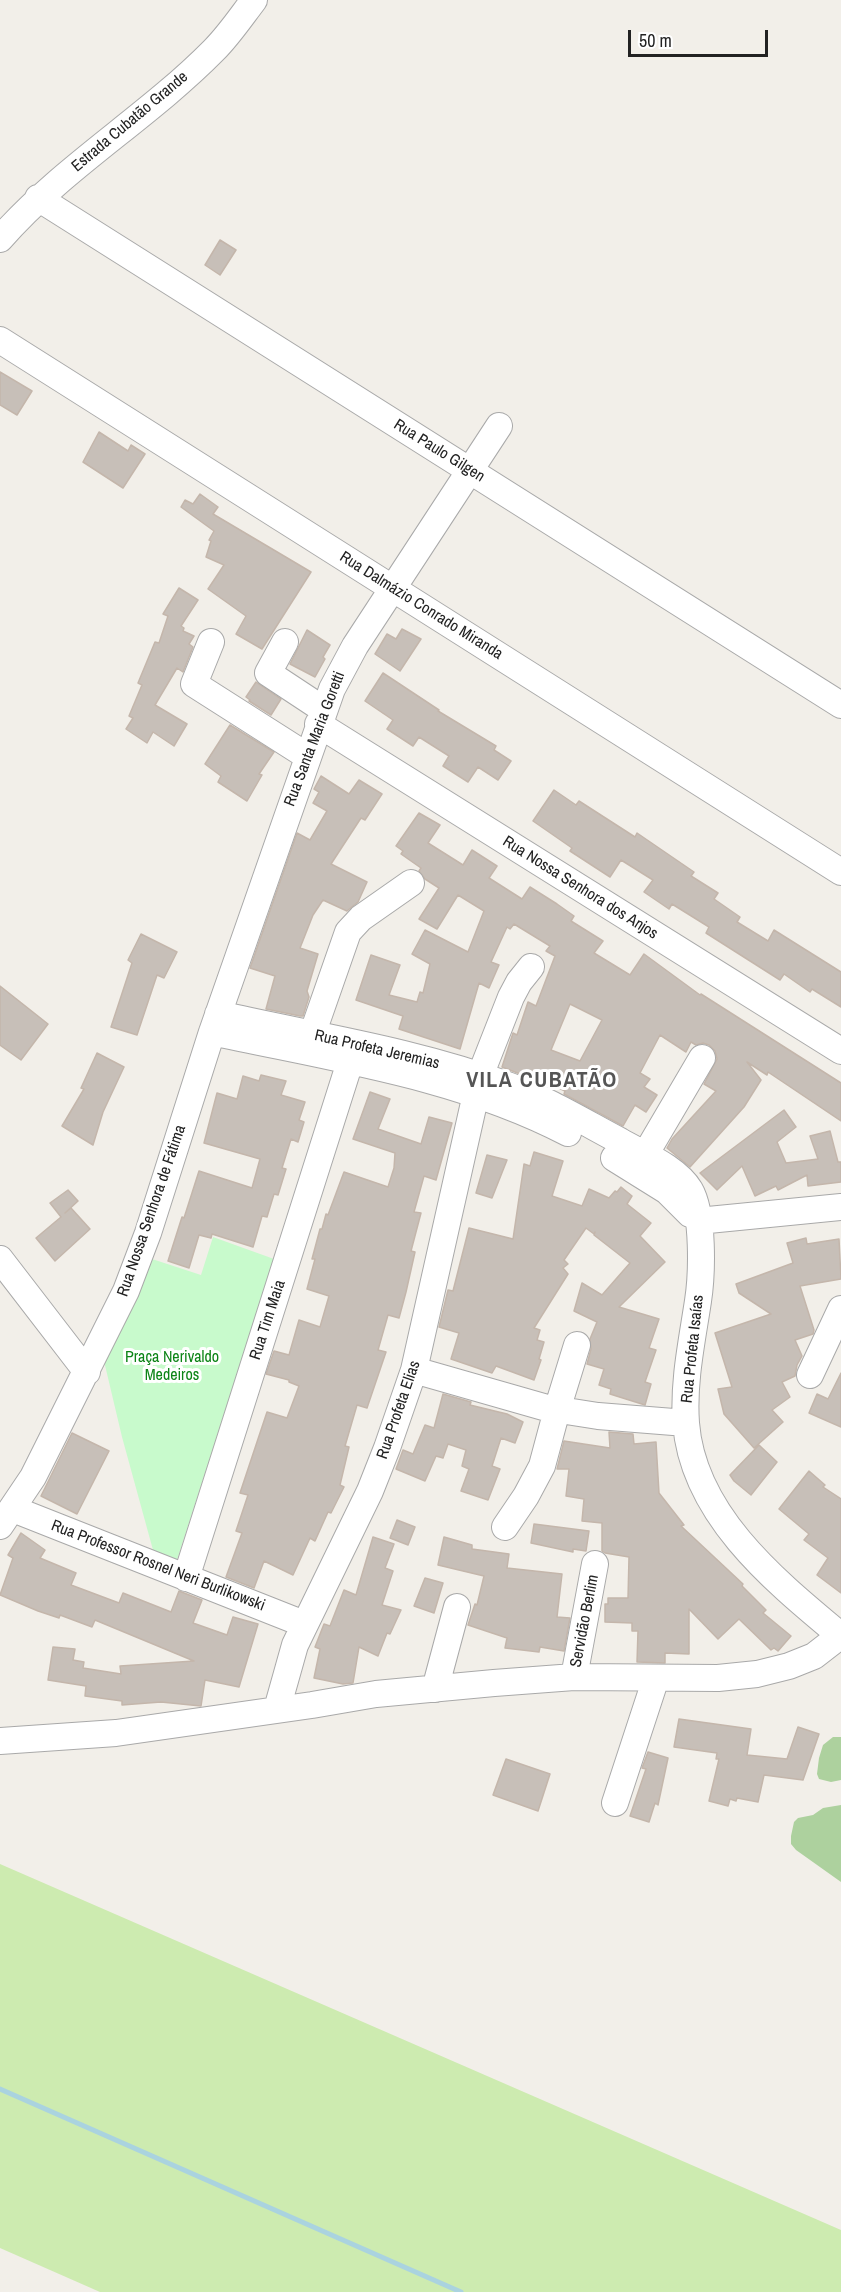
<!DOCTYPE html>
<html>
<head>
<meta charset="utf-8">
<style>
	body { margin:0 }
	#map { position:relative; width:841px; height:2292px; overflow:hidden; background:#f2efe9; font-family:"Archivo Narrow",sans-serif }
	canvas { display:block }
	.scale { position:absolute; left:628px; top:30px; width:140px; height:27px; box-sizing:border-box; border:3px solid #222; border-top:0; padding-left:8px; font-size:18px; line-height:21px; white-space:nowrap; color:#222; -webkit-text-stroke:4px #fff; paint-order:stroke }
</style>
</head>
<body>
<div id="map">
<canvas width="841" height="2292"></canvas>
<div class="scale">50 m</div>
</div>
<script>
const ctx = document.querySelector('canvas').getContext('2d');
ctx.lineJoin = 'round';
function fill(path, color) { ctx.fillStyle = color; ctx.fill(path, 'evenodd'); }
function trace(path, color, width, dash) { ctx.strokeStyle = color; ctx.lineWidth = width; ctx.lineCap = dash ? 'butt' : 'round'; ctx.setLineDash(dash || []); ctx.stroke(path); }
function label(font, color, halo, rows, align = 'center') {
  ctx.font = font + ' "Archivo Narrow",sans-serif'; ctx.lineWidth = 6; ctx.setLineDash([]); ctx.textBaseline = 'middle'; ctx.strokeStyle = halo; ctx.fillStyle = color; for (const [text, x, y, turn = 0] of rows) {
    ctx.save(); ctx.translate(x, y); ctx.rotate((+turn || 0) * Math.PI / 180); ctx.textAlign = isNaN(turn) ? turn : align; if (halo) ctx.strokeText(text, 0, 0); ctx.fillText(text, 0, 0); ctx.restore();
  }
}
const grass = new Path2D(`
	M0 1864 841 2230V2292H100L0 2248Z`);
const forest = new Path2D(`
	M833 1737H841V1780L831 1782 819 1779 817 1774 819 1758 823 1745Z
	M841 1805V1882L796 1850 791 1844V1836L794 1822 798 1818 813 1815 823 1808Z`);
const park = new Path2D(`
	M213 1237 274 1259 177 1560 153 1550 122 1437 104 1361 152 1259 201 1275Z`);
const stream = new Path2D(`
	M0 2089 461 2292`);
const building = new Path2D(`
	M220 240 236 250 220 275 205 265Z
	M0 372 32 391 17 415 0 405Z
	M99 432 128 451 131 445 145 454 123 488 83 462Z
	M200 494 218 507 213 514 311 572 262 649 236 634 246 616 208 589 224 565 206 557 211 541 209 540 214 531 181 507 185 500 193 504Z
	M179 588 198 600 181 626 184 628 183 631 194 636 189 644 193 647 183 672 177 668 155 705 187 724 174 746 153 732 147 743 126 729 133 718 129 716 142 685 138 683 155 642 159 643 168 616 163 614Z
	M402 629 421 639 400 671 375 654 387 634 396 639Z
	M307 630 330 645 323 657 325 659 315 677 290 664Z
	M383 673 439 710 438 711 496 746 494 750 511 761 498 780 478 767 468 782 443 766 449 756 419 737 413 746 387 729 393 720 365 701Z
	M256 682 281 699 271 715 249 701 250 700 246 697Z
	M230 725 274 752 259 774 262 775 247 801 218 782 221 776 205 764Z
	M321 776 349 794 359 780 382 794 365 820 361 818 331 864 367 882 358 902 347 911 323 900 313 915 300 948 318 954 307 991 309 997 303 1016H300L266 1009 275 976 250 968 297 833 310 840 327 811 313 803 319 792 314 789Z
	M554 790 576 805 579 801 635 837 637 833 694 872 691 876 718 893 714 899 740 917 737 922 768 941 774 930 841 972V1007L812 989 810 992 784 974 780 980 706 933 709 927 672 904 669 909 644 892 653 880 621 860 610 877 570 851 572 848 533 821Z
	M419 813 440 825 428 843 463 865 472 850 497 866 489 878 522 899 530 887 557 904 574 916 571 921 603 941 594 953 630 975 644 954 700 995 701 994 841 1083V1121L768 1072 767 1075 747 1062 761 1080 744 1107 690 1167 667 1148 672 1139 716 1091 704 1084 717 1059 715 1051 709 1045 703 1043 696 1045 691 1042 686 1052 660 1035 640 1073 650 1079 644 1087 657 1095 646 1112 635 1105 623 1126 564 1094 565 1091 529 1074 528 1077 502 1067 513 1033 517 1035 528 1002 536 1006 555 956 546 951 550 946 514 924 510 929 507 927 491 962 499 965 489 988 479 983 460 1049 399 1029 403 1016 356 1000 371 955 400 965 389 995 417 1002 420 992 423 993 430 964 412 954 425 930 468 952 484 911 458 895 437 929 419 919 439 888 425 879 419 871 421 868 401 854 403 851 396 846ZM570 1004 602 1020 580 1061 551 1050Z
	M141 934 177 952 164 978 157 975 137 1035 111 1027 132 963 128 960Z
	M0 986 48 1024 21 1060 0 1045Z
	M97 1053 124 1067 103 1112 93 1145 62 1126 84 1089 81 1088Z
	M261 1075 286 1081 281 1095 305 1102 299 1120 304 1122 298 1142 291 1139 282 1168 286 1169 278 1195 274 1194 267 1217 262 1216 253 1247 212 1234 211 1238 199 1235 189 1268 168 1261 182 1217 184 1218 199 1171 252 1188 260 1159 204 1143 217 1093 237 1099 243 1076 259 1081Z
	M370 1092 390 1099 378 1129 421 1144 429 1117 452 1123 436 1180 424 1176 414 1212 421 1213 411 1251 415 1252 406 1292 399 1318 388 1315 378 1350 386 1352 367 1408 357 1405 345 1446 349 1447 340 1485 344 1487 331 1513 328 1512 315 1541 310 1538 293 1575 264 1561 254 1588 226 1577 242 1533 236 1531 248 1495 240 1493 267 1412 287 1418 299 1386 289 1382V1380L266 1374 274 1351 289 1355 299 1320 320 1327 329 1296 307 1289 315 1259H312L320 1229H322L326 1214 328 1215 344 1172 388 1187 394 1168 395 1153 353 1139Z
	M784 1110 796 1127 777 1142 786 1163 818 1159 810 1136 830 1131 838 1162H841V1182L808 1186 807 1175 778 1190 776 1186 755 1196 742 1166 717 1190 700 1173Z
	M534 1152 563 1161 552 1196 582 1206 589 1189 609 1198 615 1191 617 1192 621 1187 632 1196 627 1204 651 1223 640 1236 665 1262 619 1307 659 1319 649 1348 656 1350 645 1382 651 1384 645 1405 610 1394 611 1389 599 1385 604 1369 587 1364 591 1349 590 1339 597 1322 574 1311 582 1283 602 1295 630 1263 594 1235 595 1232 594 1234 586 1228 564 1260 568 1264 563 1268 568 1274 534 1328 540 1330 537 1340 544 1342 539 1359 541 1360 534 1380 496 1366 492 1373 451 1359 459 1333 439 1327 448 1290 453 1291 469 1228 513 1239 524 1164 530 1166Z
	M487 1155 507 1160 492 1198 476 1193Z
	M68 1190 78 1201 65 1213 71 1208 90 1229 55 1261 36 1238 61 1217 50 1203Z
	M806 1238 807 1244 839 1239 841 1279 800 1286 814 1330 813 1334 795 1340 802 1356 797 1365 795 1376 782 1382 790 1397 772 1410 783 1422 754 1448 724 1414 718 1389 732 1387 715 1333 771 1314 739 1293 736 1284 793 1263 787 1243Z
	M841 1373V1427L809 1413 817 1394 828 1399Z
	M443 1394 471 1402 470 1405 507 1414 523 1422 515 1443 501 1438 492 1466 500 1469 488 1500 461 1491 469 1469 462 1466 466 1450 448 1444 443 1458 436 1456 425 1481 396 1469 403 1450 413 1454 425 1425 434 1428Z
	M609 1432 633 1434 634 1444 656 1442 659 1493 684 1525 681 1526 743 1584 742 1586 766 1610 763 1613 791 1636 778 1651 774 1648 771 1650 739 1619 718 1639 689 1609V1654L665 1653V1663L637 1662 638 1631H632V1623L605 1622V1604H608V1598H628L629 1557 605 1553 602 1551V1523L582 1521 584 1499 566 1496 569 1469H557L564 1441 610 1448Z
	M72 1433 109 1451 77 1514 41 1496Z
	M759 1445 777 1462 751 1495 734 1481 730 1475Z
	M809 1471 825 1485 823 1487 841 1499V1593L817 1575 828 1558 804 1540 809 1534 779 1509Z
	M397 1520 415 1527 408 1545 390 1538Z
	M534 1524 589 1531 586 1551 573 1549V1552L531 1543Z
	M21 1533 45 1550 40 1558 76 1573 71 1585 119 1603 123 1593 171 1612 179 1591 202 1600 193 1623 227 1635 233 1617 258 1624 239 1687 205 1680 201 1706 161 1702 122 1705V1701L85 1696 86 1686 48 1680 53 1647 75 1649 73 1660 84 1662 83 1668 121 1674 120 1666 194 1661 95 1620 92 1627 60 1615 59 1618 38 1611 0 1595 13 1558 8 1555Z
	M373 1537 394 1544 385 1568 393 1571 382 1605 401 1610 390 1634 387 1633 378 1656 359 1647 353 1683 343 1684 314 1678 320 1649 315 1647 324 1624 330 1626 344 1590 356 1595Z
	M444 1537 472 1545V1549L509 1554 507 1568 562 1574 557 1617 570 1618 564 1651 540 1647 539 1652 505 1648 507 1638 468 1625 475 1604 477 1605 484 1576 438 1565Z
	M425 1578 443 1583 434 1613 414 1606Z
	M679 1719 751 1729 747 1755 787 1759 798 1727 819 1734 803 1780 764 1775 758 1802 737 1798 736 1801 730 1799 728 1806 709 1801 719 1759H716L717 1753 674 1747Z
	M648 1752 668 1758 658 1805 655 1803 649 1822 630 1816 646 1769 642 1768Z
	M506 1759 550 1774 538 1811 493 1795Z`);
const minor = new Path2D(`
	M38 198 841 705
	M0 239C63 167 147 118 214 50 229 35 241 17 254 0
	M0 340 841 872
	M211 642 194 684 307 756
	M285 642 268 673 324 710
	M318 724 841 1051
	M218 1014C315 1036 417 1051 510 1086 548 1100 584 1122 620 1141 642 1154 676 1167 690 1190 704 1214 702 1275 698 1301 692 1341 683 1382 686 1423 693 1515 775 1581 841 1636
	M212 1032C331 1058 459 1076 568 1133
	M312 1035 348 932 361 918 411 883
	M645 1155 702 1058
	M614 1158 667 1191 690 1214
	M698 1221 841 1207
	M0 1259 87 1372
	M414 1370 547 1408 598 1416 686 1423
	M810 1375 841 1309
	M13 1509 304 1624
	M0 1526 33 1477 126 1291 148 1233 212 1032 332 689 355 646 499 426
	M505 1527 526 1496 542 1466 557 1410 577 1345
	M186 1578 350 1062
	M574 1677 595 1564
	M435 1689 457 1607
	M277 1709 295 1645 370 1491 387 1448 414 1370 480 1076 511 997 519 982 531 967
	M0 1741 116 1733 312 1705 376 1694 494 1683 574 1677 718 1678 757 1674 789 1666 814 1656 841 1635
	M615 1803 656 1678`);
const streetNames = [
	["Estrada Cubatão Grande",130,122,-40],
	["Rua Paulo Gilgen",439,451,32],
	["Rua Dalmázio Conrado Miranda",421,606,32],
	["Rua Santa Maria Goretti",315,739,-69],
	["Rua Nossa Senhora dos Anjos",580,888,32],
	["Rua Profeta Jeremias",377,1050,13],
	["Rua Nossa Senhora de Fátima",152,1211,-71],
	["Rua Tim Maia",268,1320,-72],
	["Rua Profeta Isaías",693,1349,-84],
	["Rua Profeta Elias",399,1410,-71],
	["Rua Professor Rosnel Neri Burlikowski",158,1566,21],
	["Servidão Berlim",585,1621,-79]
];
const parkNames = [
	["Praça Nerivaldo",172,1358],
	["Medeiros",172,1376]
];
const districtNames = [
	["VILA CUBATÃO",542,1081]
];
fill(grass, '#cdebb0');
fill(forest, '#add19e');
fill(park, '#c8facc');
trace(stream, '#aad3df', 5);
fill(building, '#c7bfb8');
trace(building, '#c4b6ab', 1.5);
trace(minor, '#a9a9a9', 28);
trace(minor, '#fff', 26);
label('16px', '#222', '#fff', streetNames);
label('16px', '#0c8416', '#fff', parkNames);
ctx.letterSpacing = '1.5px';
label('bold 22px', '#555', '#fff', districtNames);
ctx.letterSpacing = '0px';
</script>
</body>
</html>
